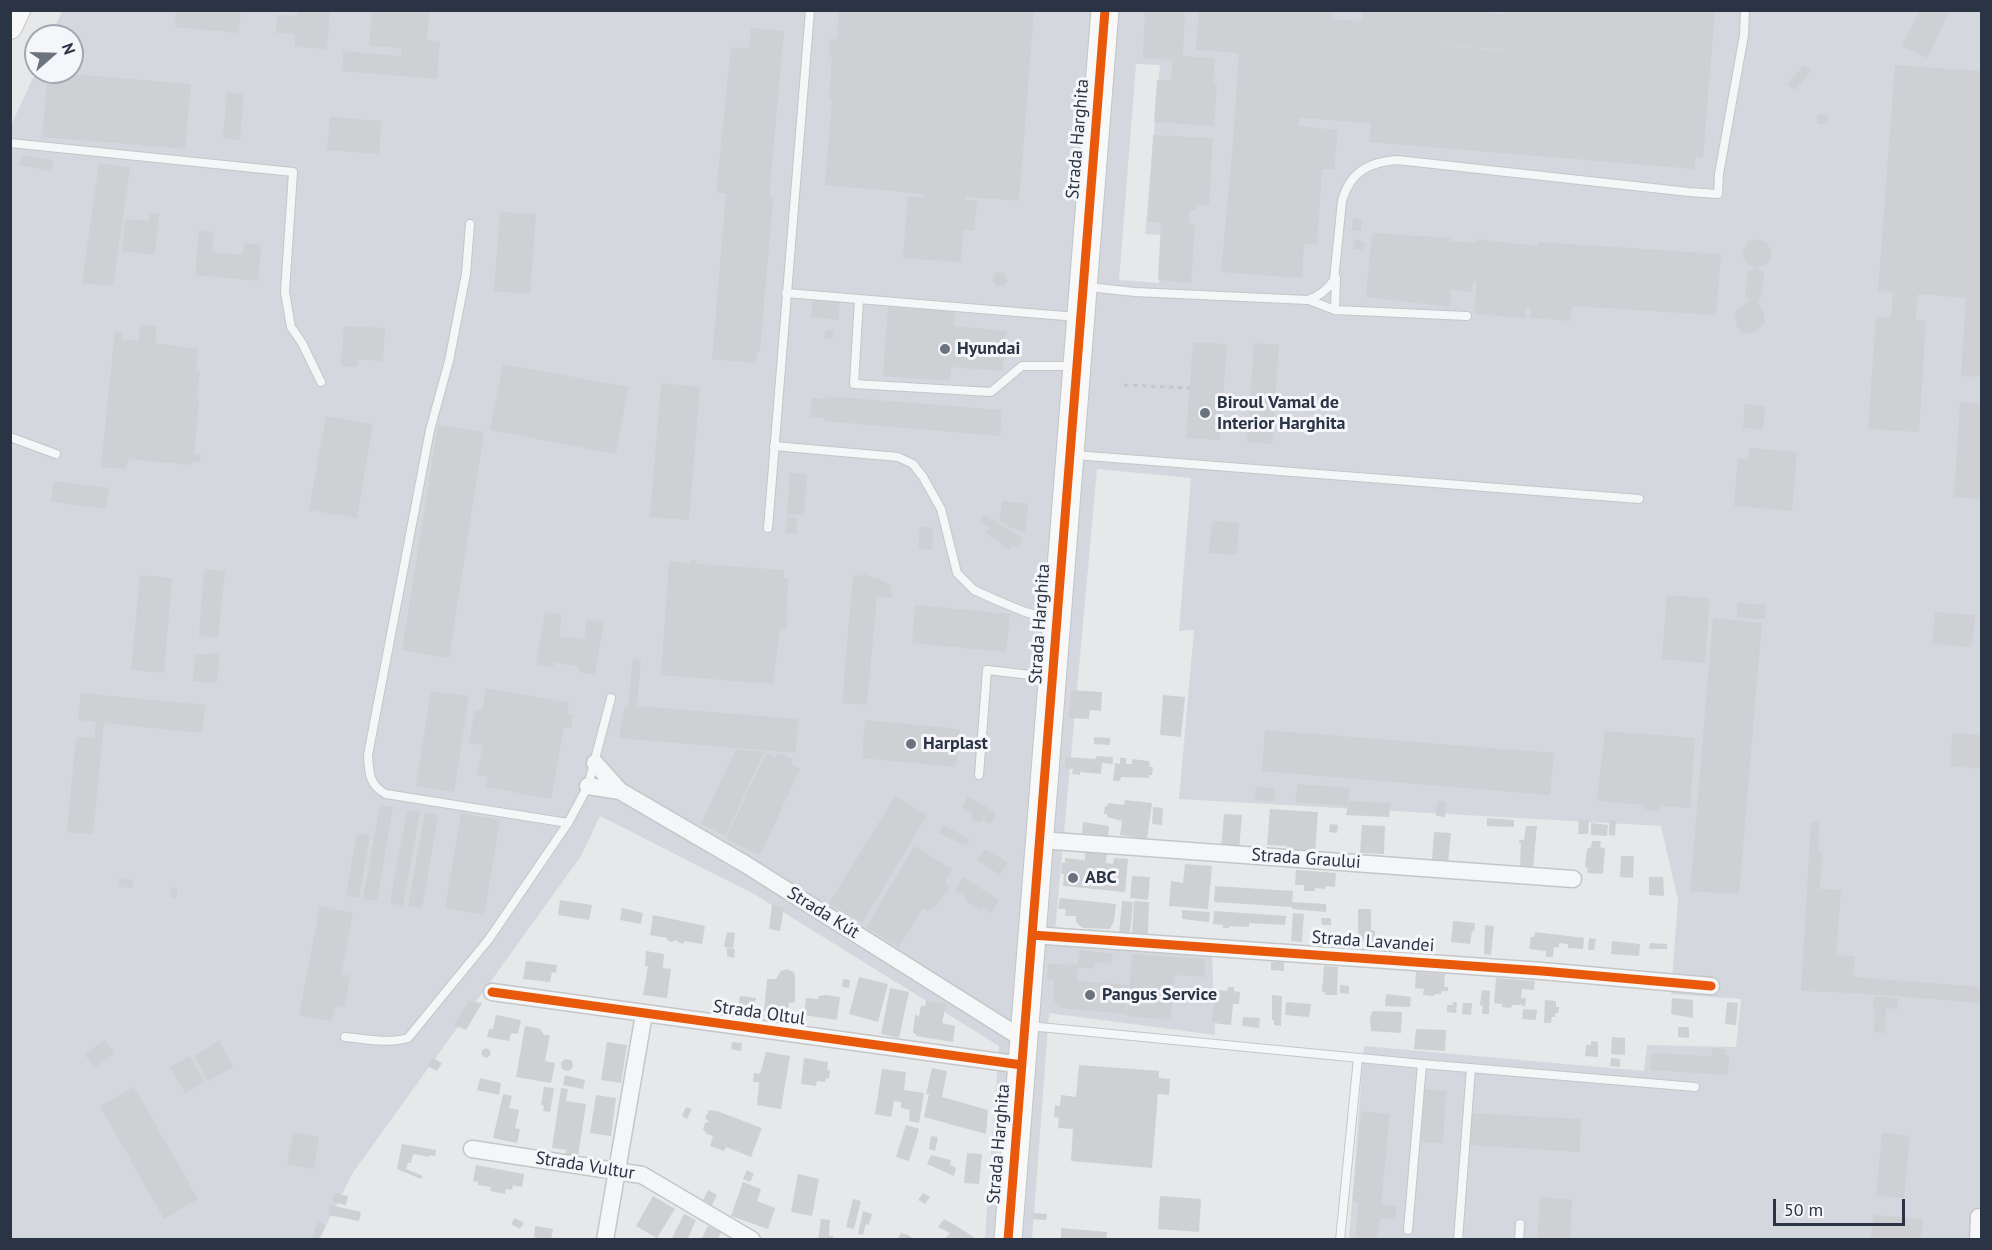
<!DOCTYPE html>
<html>
<head>
<meta charset="utf-8">
<style>
	body { margin:0 }
	#map { position:relative; width:1992px; height:1250px; overflow:hidden; background:#e6e8ea; font-family:"PT Sans",sans-serif }
	canvas { display:block }
	.frame { position:absolute; inset:0; border:12px solid #2b3445; pointer-events:none }
	.north { position:absolute; left:24px; top:24px; width:60px; height:60px; box-sizing:border-box; background:#f4f6f9; border:2px solid #a4a8b1; border-radius:50%; rotate:70deg; font-size:16px; font-weight:700; line-height:24px; text-align:center; color:#2b3445 }
	.north::after { content:''; display:block; margin:auto; width:21px; height:27px; background:#6c737f; clip-path:polygon(50% 0,100% 100%,50% 72%,0 100%) }
	.scale { position:absolute; left:1773px; top:1199px; width:132px; height:27px; box-sizing:border-box; border:3px solid #2b3445; border-top:0; padding-left:8px; font-size:18px; line-height:21px; white-space:nowrap; color:#2b3445; -webkit-text-stroke:4px #f4f6f9; paint-order:stroke }
</style>
</head>
<body>
<div id="map">
<canvas width="1992" height="1250"></canvas>
<div class="frame"></div>
<div class="north">N</div>
<div class="scale">50 m</div>
</div>
<script>
const ctx = document.querySelector('canvas').getContext('2d');
ctx.lineJoin = 'round';
function fill(path, color) { ctx.fillStyle = color; ctx.fill(path, 'evenodd'); }
function trace(path, color, width, dash) { ctx.strokeStyle = color; ctx.lineWidth = width; ctx.lineCap = dash ? 'butt' : 'round'; ctx.setLineDash(dash || []); ctx.stroke(path); }
function label(font, color, halo, rows, align = 'center') {
  ctx.font = font + ' "PT Sans",sans-serif'; ctx.lineWidth = 6; ctx.setLineDash([]); ctx.textBaseline = 'middle'; ctx.strokeStyle = halo; ctx.fillStyle = color; for (const [text, x, y, turn = 0] of rows) {
    ctx.save(); ctx.translate(x, y); ctx.rotate((+turn || 0) * Math.PI / 180); ctx.textAlign = isNaN(turn) ? turn : align; if (halo) ctx.strokeText(text, 0, 0); ctx.fillText(text, 0, 0); ctx.restore();
  }
}
const built = new Path2D(`
	M62 11H1981V1239H1349L1364 1046 1644 1071 1647 1045 1736 1047 1741 999 1671 994 1678 900 1661 826 1179 799 1194 630 1179 631 1191 478 1097 469 1054 943 1212 956 1215 1035 1049 1013 1032 1239H985L999 1046 754 894 600 816 581 856 352 1174 319 1239 11 1240 10 128 36 71 72 72V36H51ZM1136 64 1160 65 1145 234 1163 235 1159 283 1119 280Z`);
const building = new Path2D(`
	M176 10H241L239 33 175 27Z
	M297 10H330L327 49 295 47V34L276 33 277 15 297 16Z
	M388 10H430L427 40 440 41 437 79 342 71 343 51 401 56 402 48 369 46 372 11 388 13Z
	M839 10H1034L1019 201 966 197V200L977 201 974 231 963 230 961 262 903 258 908 196 924 198 925 194 825 185 832 100H829L832 57H829L830 39H837Z
	M1145 10H1185L1183 56 1215 58 1213 84H1217L1214 126 1154 122 1157 80 1171 81 1173 60 1143 58Z
	M1199 10H1318L1332 12V19L1362 21V10H1448L1505 14V10H1715L1703 158 1695 157V169L1369 142 1371 123 1299 118V126L1338 130 1334 169H1322L1317 245 1304 244 1302 278 1221 272 1233 143 1239 53 1196 50ZM1406 42 1446 45 1506 50V51Z
	M1920 10H1950L1927 58 1902 46Z
	M751 28 784 31 769 197 773 198 760 352 757 351 756 363 712 359 726 193H716L731 47 749 49Z
	M1804 65 1811 71 1795 90 1787 84Z
	M1895 65 1982 71V377L1961 376 1966 298 1918 294 1916 320 1926 321 1919 432 1868 429 1876 317 1891 318 1893 292 1878 291Z
	M48 72 191 84 185 149 42 137Z
	M227 92 244 94 240 140 223 138Z
	M1817 114 1828 115 1827 124H1817Z
	M330 117 382 121 379 154 327 150Z
	M1153 135 1213 138 1209 205 1197 204 1196 210H1190L1189 224H1195L1191 283 1158 280 1161 222H1148Z
	M23 155 54 161 50 171 19 165Z
	M99 163 130 168 113 286 82 283Z
	M500 212 536 214 530 294 494 291Z
	M149 213 159 214 155 255 122 251 125 219 149 221Z
	M1353 218 1362 219 1361 231 1352 230Z
	M199 231 214 232 212 252 243 255 244 243 261 245 258 281 195 275Z
	M1372 233 1451 238 1450 241 1477 243V239L1537 246 1538 242 1721 254 1716 315 1572 306 1570 321 1531 318V308L1526 307 1525 318 1474 314 1477 282 1473 281 1472 292 1451 289 1450 307 1366 297Z
	M1358 239 1365 243 1363 250 1353 249 1354 242Z
	M1758 239 1767 243 1772 252 1771 258 1767 264 1758 268 1764 273 1761 299 1759 298 1758 304 1764 313 1765 322 1759 329 1752 333 1743 334 1737 327 1735 315 1738 308 1748 302V297H1745L1748 271 1756 268 1748 265 1744 260 1743 250 1749 241Z
	M993 279a7 7 0 1 1 14 0a7 7 0 1 1-14 0Z
	M813 298 840 300 838 320 811 317Z
	M888 307 955 312 954 326 1006 331 1003 371 951 367 950 381 883 376Z
	M140 325 157 326 155 343 198 349 196 371 200 372 197 396 199 402 194 454H201L200 462 193 461 192 465 128 459 126 469 101 467 115 331 123 332 122 339 139 341Z
	M344 326 385 328 383 361 358 359 357 367 341 366Z
	M825 330H833L832 339H824Z
	M1193 342 1227 344 1220 440 1186 438Z
	M1254 343 1279 345 1272 444 1247 442Z
	M503 364 628 387 616 454 490 430Z
	M661 383 700 387 689 520 650 517Z
	M825 396 1002 410 1000 436 824 421V418L810 417 812 398 825 399Z
	M1960 402 1982 403V499L1954 497Z
	M1745 404 1765 406 1763 430 1743 428Z
	M326 416 373 424 357 518 309 510Z
	M438 425 484 432 449 658 402 650Z
	M1749 448 1797 452 1792 511 1734 506 1738 458 1748 459Z
	M790 473 807 474 804 515 787 514Z
	M54 481 109 488 106 509 51 502Z
	M1002 501 1028 504 1025 532 1011 528 999 521Z
	M984 515 1023 538 1018 547 1013 544 1009 550 1001 545 1002 543 986 533 988 529 993 530 980 522Z
	M787 517 797 518V534L786 533Z
	M1212 521 1239 523 1237 555 1209 553Z
	M920 527 933 528 932 550 918 549Z
	M690 560H696V563L700 564 784 570V578L788 579 786 630 780 629 773 684 661 675 669 561 690 563Z
	M204 569 225 571 218 638 199 636Z
	M866 573 869 577 878 578 890 585 892 598 877 596 867 705 842 703 853 575 862 576Z
	M140 575 172 578 164 673 131 670Z
	M1667 595 1710 598 1705 663 1662 659Z
	M1737 603 1766 605 1765 619 1737 618Z
	M915 605 1010 614 1006 652 912 643Z
	M545 612 562 615 559 636 584 640 587 619 604 622 595 675 578 672 579 667 554 662 553 667 536 664Z
	M1935 612 1975 615 1972 647 1932 644Z
	M1713 618 1762 623 1739 894 1690 891Z
	M220 653 217 683 193 681 195 655Z
	M633 659 641 660 637 706 798 719 796 753 619 738 625 706H628Z
	M486 688 569 703 567 714 573 715 571 728 564 727 551 799 486 787 488 777 477 775 483 745 469 743 475 710 482 711Z
	M1071 690 1102 692 1101 711 1090 710 1089 719 1069 718Z
	M431 691 469 696 454 792 416 786Z
	M81 693 205 705 202 733 104 723 93 834 67 832 76 737 94 738 96 722 78 720Z
	M1163 695 1185 697 1181 737 1160 735Z
	M865 720 960 729 956 767 862 758Z
	M1265 730 1554 753 1550 795 1262 771Z
	M1605 731 1695 738 1690 808 1661 806 1660 811 1644 809V805L1597 801Z
	M1952 733 1982 735V769L1951 766Z
	M1094 737 1110 738V745L1094 744Z
	M736 749 764 752 725 836 701 824Z
	M766 753 775 757 778 753 793 759 791 764 800 769 760 855 726 839Z
	M1096 756 1113 757V764L1102 763 1101 774 1080 772V775L1072 774 1073 769 1065 768 1066 757 1096 759Z
	M1120 758H1126V764H1132V759L1149 761 1150 767H1153L1152 775H1149V778L1121 777 1120 781H1113L1115 763 1120 764Z
	M1298 784 1350 788 1347 806 1295 802Z
	M1256 787 1275 788 1274 801 1255 800Z
	M895 796 927 815 862 923 829 904Z
	M968 796 996 813 990 824 982 819 980 823 972 819V813L962 807Z
	M1125 800 1152 803 1147 839 1120 835 1122 821 1107 817V814H1104L1105 806H1108V803L1124 805Z
	M1349 801 1391 803 1389 817 1346 815Z
	M1437 801 1446 802 1445 817 1436 816Z
	M380 805 393 807 377 901 363 899Z
	M1153 807 1163 808 1162 825 1152 824Z
	M1270 809 1318 812 1315 853 1291 852 1286 846 1267 845Z
	M407 810 420 812 403 906 390 903Z
	M425 812 438 815 422 909 408 906Z
	M461 813 500 820 484 915 445 908Z
	M1224 814 1242 815 1239 850 1221 849Z
	M1487 818 1514 820V827L1487 826Z
	M1579 820H1589L1588 834H1578Z
	M1609 820 1616 821 1615 836 1609 835Z
	M1083 822 1109 826 1108 836 1082 833Z
	M1811 822H1819L1818 852 1822 853 1820 889 1841 890 1836 955 1855 956 1853 977 1982 987V1003L1853 993 1801 991Z
	M1591 823 1608 825 1607 836 1591 835Z
	M1330 824 1338 825 1337 833 1329 832Z
	M944 825 970 840 966 846 939 833Z
	M1362 825 1385 826 1384 854 1360 853Z
	M1526 826H1537L1533 868 1520 867 1521 843H1519V840H1524Z
	M1434 832 1451 833 1448 863 1432 861Z
	M357 833 370 835 359 898 346 896Z
	M1592 841H1601L1600 847 1605 848 1603 874 1587 873 1588 868 1585 867 1587 849 1591 847Z
	M914 846 952 869 945 883 950 888 939 900 941 901 928 911 923 908 899 947 866 928Z
	M985 849 1007 862 1000 875 977 860Z
	M1085 850 1107 852 1106 863 1113 864 1114 858 1128 859 1125 892 1063 886 1064 874H1061L1062 863H1065V858L1085 860Z
	M1621 856H1634L1633 878 1620 877Z
	M1185 864 1212 866 1208 909 1169 906 1171 881 1183 883Z
	M1296 870 1336 873 1335 887 1326 886 1325 889 1315 888V891H1304V885H1295Z
	M1132 876 1150 877 1148 900 1130 898Z
	M963 877 999 900 991 913 982 907 980 910 965 900 966 897 955 890Z
	M1649 877H1663L1664 896 1649 895Z
	M119 879 133 880 132 888 118 887Z
	M1215 886 1293 891 1292 902 1326 904V912L1292 909V907L1214 902Z
	M171 887 178 888 176 898 170 897Z
	M1060 898 1116 904 1114 921 1110 929 1083 928 1079 925 1076 922V916H1065L1066 909H1058Z
	M560 900 592 905 589 920 558 915Z
	M1122 901 1133 902 1130 934H1119Z
	M1134 901 1149 902 1148 934 1132 933Z
	M772 905 784 907 780 931 769 929Z
	M320 906 353 913 341 974 350 976 344 1008 335 1006 332 1021 299 1015Z
	M622 908 643 913 641 924 620 920Z
	M1358 909H1371V930L1375 931V942L1358 941Z
	M1182 910 1210 912 1209 922 1182 919Z
	M1214 911 1286 916 1285 925 1249 923V927L1229 926V928H1223V925L1213 924Z
	M1293 913 1304 914 1302 942 1291 941Z
	M653 915 705 926 702 944 685 941 682 944 675 940 672 942 668 941 667 938 650 935Z
	M1321 918H1331V925H1322Z
	M1453 921 1475 923 1474 932 1472 931 1470 944 1451 942Z
	M1485 925 1494 926 1491 955 1484 954Z
	M727 932 735 933 733 948 724 947Z
	M1535 932 1584 938 1583 949 1568 948V944L1559 943V948L1554 947 1553 957H1546V951L1529 949 1531 937H1534Z
	M1589 938 1596 939 1594 950H1588Z
	M1612 941 1640 944 1639 956 1611 954Z
	M1650 943 1667 944V949H1649Z
	M727 948 735 949 734 958 727 956Z
	M1080 950 1113 954 1111 964 1095 962 1094 969 1078 967Z
	M646 951 664 954 663 968 671 969 667 998 643 995 648 966H645Z
	M1132 954 1205 959V977L1174 975 1171 1020 1127 1016Z
	M526 961 557 965 556 973 552 972 550 982 523 979Z
	M1271 962H1284V971L1271 970Z
	M1048 964 1078 965 1077 981 1128 985 1126 1014 1061 1008 1054 1001V980L1047 979Z
	M1324 966 1338 967 1337 995H1325V992H1322Z
	M787 969 794 972 795 977V1002L789 1003 787 1014 764 1011 767 979H776L781 971Z
	M1416 972 1445 974 1444 987H1448V991H1442L1441 994H1435L1434 996 1423 995 1424 989 1415 988Z
	M859 977 888 984 878 1022 849 1014Z
	M1496 978 1535 981 1534 990 1522 989 1521 998H1526L1525 1006H1522L1521 1003 1520 1005H1512L1511 1008 1502 1007V1004L1494 1003Z
	M843 979 850 980 849 988 842 987Z
	M1340 985 1349 986V994L1340 993Z
	M1228 987H1234V991L1240 992 1239 1004H1233L1231 1025 1212 1023 1214 998H1217L1218 990 1227 991Z
	M890 988 909 992 899 1038 881 1034Z
	M1482 990 1490 991 1489 1014H1482L1483 1006 1480 1005Z
	M1386 994 1411 997 1410 1007 1385 1006Z
	M826 995 840 997 837 1020 804 1015 806 998 818 999 819 996Z
	M1272 995 1282 996 1281 1026 1274 1025V1020H1272Z
	M740 996 756 998 753 1017 737 1015Z
	M1874 997 1898 998 1897 1009 1886 1008 1885 1033 1874 1032 1875 1008H1873Z
	M1672 998 1693 1000V1018L1671 1014Z
	M1545 1000 1556 1001V1007H1559L1558 1013H1555V1017H1552L1551 1023H1544Z
	M469 1001 482 1003 466 1030 454 1025Z
	M926 1001 946 1004 942 1023 955 1026 953 1042 916 1036V1034L913 1033 915 1015 919 1016 921 1006H925Z
	M1286 1002 1311 1004 1309 1017 1285 1015Z
	M1453 1002H1457L1456 1013 1447 1012V1005H1453Z
	M1727 1002 1738 1003 1736 1025 1725 1024Z
	M1463 1003H1472L1471 1015 1462 1014Z
	M1523 1009 1537 1010 1536 1020 1522 1019Z
	M1375 1011 1402 1012 1401 1033 1371 1031 1370 1019 1372 1012Z
	M496 1015 521 1020 518 1034 511 1033 509 1041 487 1037 489 1029H493Z
	M1243 1017 1260 1018 1259 1028 1242 1026Z
	M525 1026 540 1029 544 1035H550L545 1061 555 1063 551 1083 516 1077Z
	M1678 1027H1689V1038L1678 1037Z
	M1416 1029 1446 1030 1445 1051 1414 1049Z
	M1612 1037 1625 1038V1055L1611 1054Z
	M104 1040 114 1053 95 1068 85 1055Z
	M219 1041 233 1067 208 1081 194 1056Z
	M1591 1041 1598 1042V1057L1585 1056 1586 1045H1591Z
	M607 1042 627 1045 621 1083 601 1080Z
	M732 1042 742 1043 741 1051 731 1049Z
	M1712 1048 1726 1049V1055L1729 1056 1728 1075 1650 1070 1651 1053 1709 1056 1712 1055Z
	M481.5 1053a4.5 4.5 0 1 1 9 0a4.5 4.5 0 1 1-9 0Z
	M766 1052 790 1056 781 1109 757 1105 759 1082H753L754 1073 760 1074Z
	M190 1056 204 1082 185 1093 170 1067Z
	M433 1058 442 1063 437 1071 428 1066Z
	M804 1058 828 1062 827 1070H830L829 1079 826 1078 825 1082 817 1081 816 1086 801 1084Z
	M1611 1058 1620 1059V1067L1610 1066Z
	M561 1065a6 6 0 1 1 12 0a6 6 0 1 1-12 0Z
	M1079 1065 1159 1071V1078L1170 1079 1169 1095 1158 1094 1152 1168 1071 1161 1073 1129 1058 1128 1059 1118 1054 1117 1055 1105 1060 1106 1061 1095 1076 1097Z
	M932 1068 947 1071 942 1097 988 1110 986 1134 924 1117 929 1094H926Z
	M882 1069 906 1072 904 1090 924 1093 919 1123 909 1121 910 1110 901 1108V1102L894 1101 891 1117 875 1114Z
	M565 1075 585 1080 583 1089 563 1085Z
	M480 1078 501 1083 499 1095 477 1090Z
	M134 1087 198 1199 164 1219 100 1106Z
	M544 1087 554 1088 550 1112 543 1111 544 1105H541Z
	M561 1088 568 1089 566 1101 586 1104 578 1156 566 1154V1150L552 1148Z
	M1425 1089 1446 1091 1443 1143 1421 1142Z
	M503 1094 512 1096 509 1108 519 1110 515 1128 520 1129 517 1143 493 1138Z
	M596 1095 616 1098 611 1136 590 1133Z
	M686 1107 692 1109 687 1119 682 1116Z
	M709 1110 717 1111 762 1128 751 1157 726 1147 724 1151 710 1146 713 1136 707 1134 703 1129 705 1123 709 1122 705 1118Z
	M1361 1111 1390 1115 1381 1204 1397 1206 1395 1219 1380 1218 1377 1240H1355L1359 1203 1353 1201Z
	M1470 1113 1581 1119 1580 1152 1468 1145Z
	M906 1125 919 1129 909 1161 896 1157Z
	M293 1133 319 1137 314 1169 287 1164Z
	M1882 1133 1910 1136 1904 1198 1876 1196Z
	M931 1136 938 1137 935 1151 929 1149Z
	M402 1144 436 1150 435 1156 429 1155V1157L413 1154 411 1163H408L406 1169 423 1176 421 1179 397 1169Z
	M967 1153 982 1154 979 1184 964 1183Z
	M931 1155 951 1160 950 1165 956 1168 954 1176 927 1164Z
	M476 1165 524 1174 522 1187 513 1185 512 1190 506 1189 505 1194 490 1191 491 1187 478 1185V1182L473 1181Z
	M747 1170 754 1174 750 1182 743 1179Z
	M798 1174 819 1179 812 1216 791 1212Z
	M743 1182 761 1189 757 1201 775 1208 768 1229 731 1216Z
	M708 1190 717 1195 712 1205 703 1200Z
	M334 1193 348 1196 346 1205 332 1202Z
	M923 1193 930 1197 925 1204 918 1200Z
	M653 1196 675 1209 657 1238 636 1226Z
	M1160 1196 1201 1199 1199 1232 1158 1229Z
	M1540 1197 1572 1200 1570 1240H1537Z
	M853 1199 861 1201 854 1229 846 1227Z
	M330 1205 361 1212 359 1221 328 1215Z
	M863 1211 872 1214 869 1225 866 1224 863 1235 858 1234Z
	M1033 1213 1047 1214 1046 1220 1033 1219Z
	M684 1214 696 1220 687 1240H671Z
	M1873 1215 1923 1219 1921 1240H1871Z
	M515 1218 524 1223 520 1229 511 1224Z
	M821 1219 830 1220 829 1236H833V1240H818Z
	M944 1219 955 1225 978 1240H948L946 1238 950 1233 938 1227Z
	M318 1221 326 1225 319 1240H311Z
	M535 1226 553 1229 551 1240 534 1237Z
	M708 1226 721 1232 718 1240H701Z
	M1061 1228 1107 1232 1106 1240H1061Z
	M901 1233 908 1235 915 1240H897Z`);
const path = new Path2D(`
	M1124 385 1190 388`);
const lane = new Path2D(`
	M10 143 293 172 285 292 291 327 302 343 321 382
	M470 224 466 274 449 361 430 430 368 755C369 773 369 785 386 794L568 823
	M1336 278 1335 310 1467 316
	M1088 287 1135 292 1308 300C1320 296 1327 290 1334 280L1342 201C1350 172 1369 162 1397 160L1689 192 1718 194 1719 174 1744 35 1745 10
	M786 293 1077 317
	M859 299 854 384 991 392 1022 366H1073
	M1309 300 1335 310
	M10 437 56 454
	M774 446 898 457 913 464 923 477 941 509 957 573 974 590 996 600 1025 612 1053 619
	M1075 455 1639 499
	M768 528 810 10
	M979 775 987 670 1049 677
	M1029 1026 1422 1064 1695 1087
	M345 1037C366 1039 388 1044 408 1038L489 939 568 823 588 786 611 698
	M1408 1230 1422 1064
	M1340 1240 1358 1058
	M1458 1240 1471 1068
	M1519 1240 1520 1224`);
const street = new Path2D(`
	M595 763 620 791
	M588 786 620 791 745 864 1023 1039
	M1040 840 1573 879
	M1032 935 1542 971 1711 986
	M492 992 1022 1065
	M472 1149 642 1175 752 1240
	M605 1240 644 1014
	M1978 1240 1979 1217`);
const secondary = new Path2D(`
	M10 27 18 10`);
const primary = new Path2D(`
	M1008 1240 1105 10`);
const cycleway = new Path2D(`
	M1032 935 1542 971 1711 986
	M492 992 1022 1065
	M1008 1240 1105 10`);
const markers = [
	[945,349,6,"#6c737f"],
	[1205,413,6,"#6c737f"],
	[911,744,6,"#6c737f"],
	[1073,878,6,"#6c737f"],
	[1090,995,6,"#6c737f"]
];
const streetNames = [
	["Strada Harghita",1078,139,-85],
	["Strada Harghita",1040,624,-86],
	["Strada Graului",1306,859,4],
	["Strada Kút",823,913,32],
	["Strada Lavandei",1373,942,4],
	["Strada Oltul",759,1013,8],
	["Strada Harghita",999,1144,-85],
	["Strada Vultur",585,1166,9]
];
const poiNames = [
	["Hyundai",957,349],
	["Biroul Vamal de",1217,403],
	["Interior Harghita",1217,424],
	["Harplast",923,744],
	["ABC",1085,878],
	["Pangus Service",1102,995]
];
fill(built, '#d4d7dd');
fill(building, '#ced0d3');
trace(lane, '#c4c6c8', 10);
trace(street, '#c4c6c8', 19);
trace(secondary, '#c4c6c8', 26);
trace(primary, '#c2c5c8', 29);
trace(path, '#c5c6ca', 3, [4.5, 4.5]);
trace(lane, '#f5f6f7', 8);
trace(street, '#f5f6f7', 16);
trace(secondary, '#f8f8f8', 24);
trace(primary, '#f8f8f8', 27);
trace(cycleway, '#e8590c', 9);
for (const [x, y, r, color] of markers) { const dot = new Path2D(); dot.arc(x, y, r, 0, 2 * Math.PI); ctx.fillStyle = color; ctx.fill(dot); trace(dot, '#f4f6f9', 2); }
label('18px', '#2b3445', '#f4f6f9', streetNames);
label('bold 18px', '#2b3445', '#f4f6f9', poiNames, 'left');
</script>
</body>
</html>
